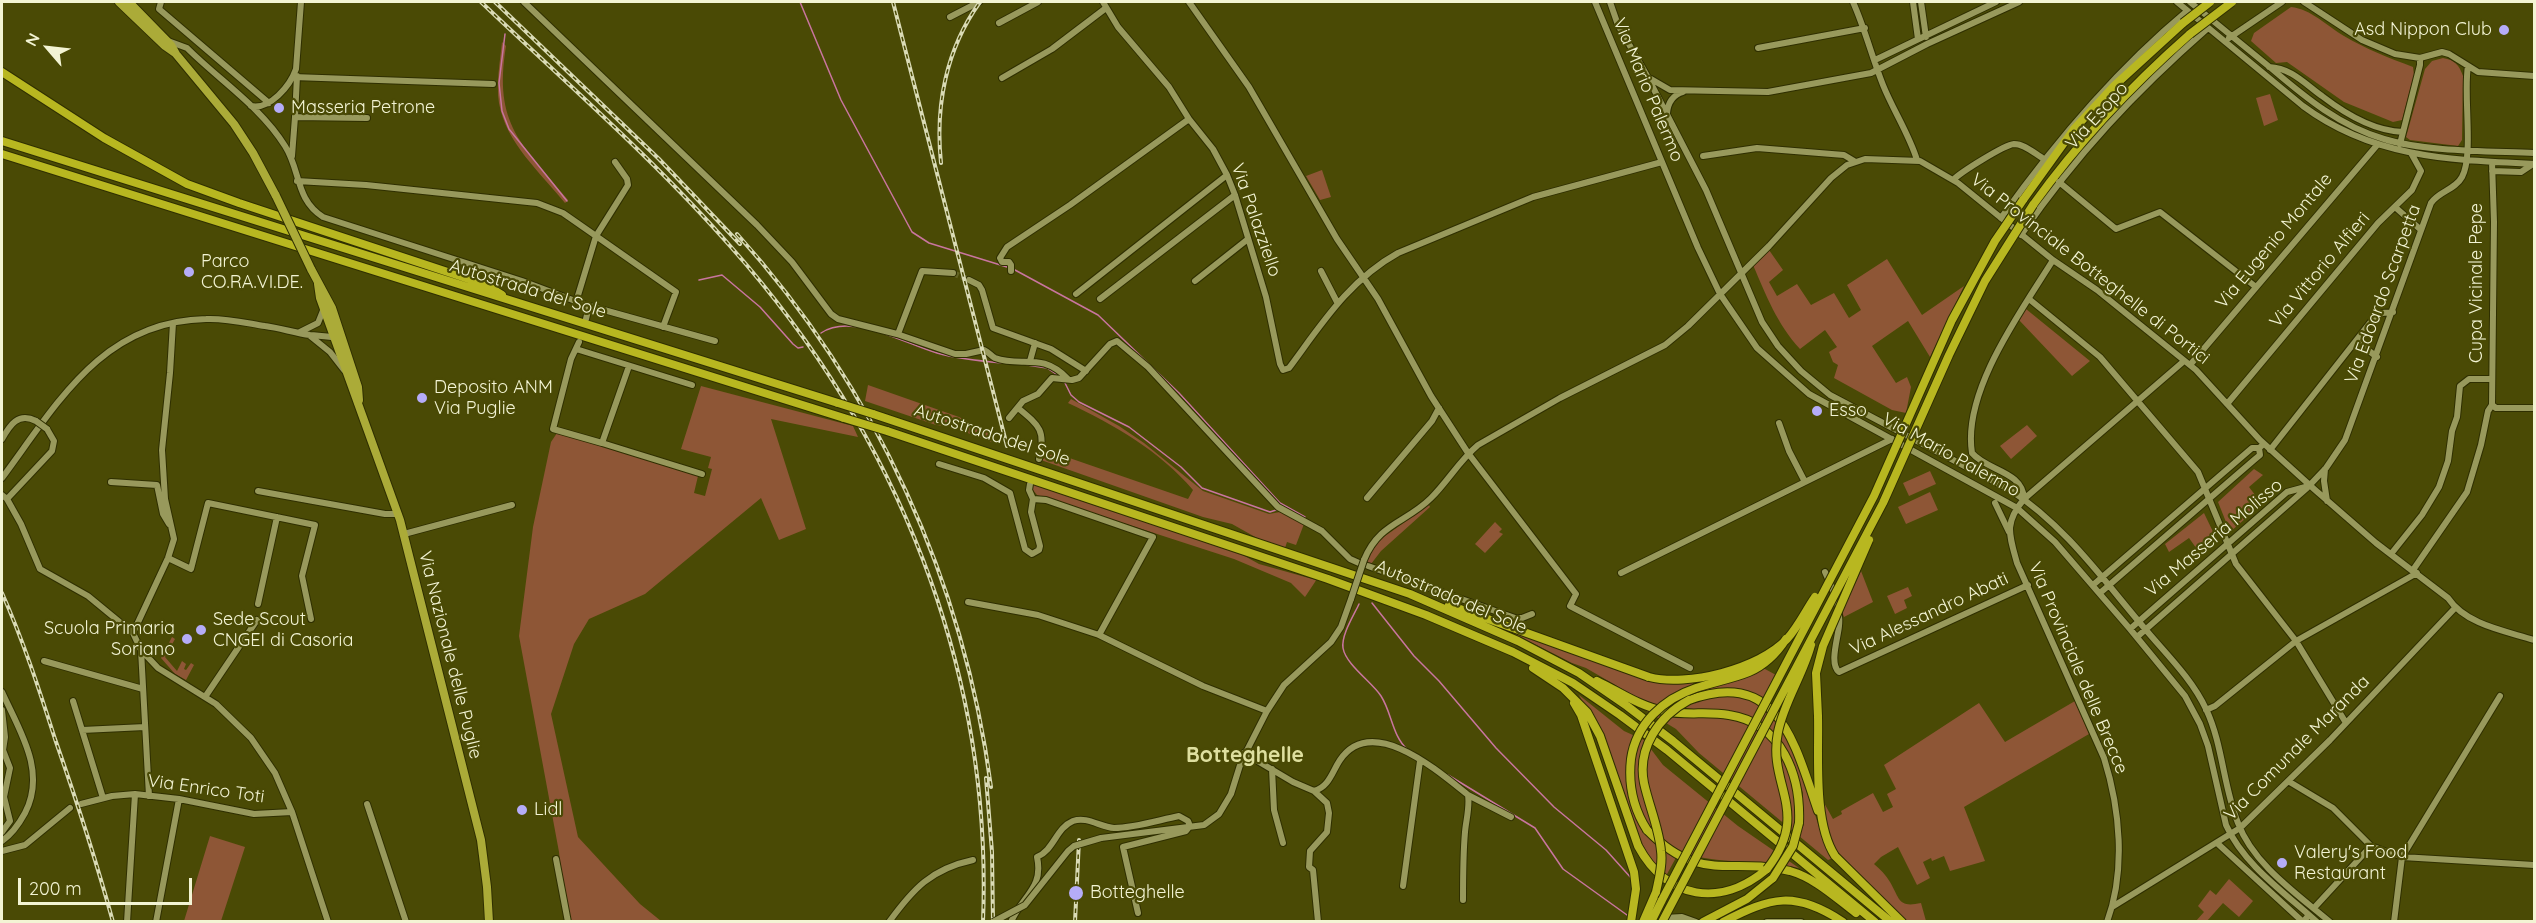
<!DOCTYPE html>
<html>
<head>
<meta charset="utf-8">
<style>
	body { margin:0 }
	#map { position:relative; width:2536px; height:923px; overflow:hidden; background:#4a4a05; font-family:Quicksand,sans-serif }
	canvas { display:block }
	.frame { position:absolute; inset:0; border:3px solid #f3f4d4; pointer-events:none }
	.north { position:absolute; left:18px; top:18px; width:60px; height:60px; -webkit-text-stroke:4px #4a4a05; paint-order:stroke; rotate:298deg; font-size:16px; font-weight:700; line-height:24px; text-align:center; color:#f3f4d4 }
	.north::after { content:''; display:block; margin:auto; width:21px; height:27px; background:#f3f4d4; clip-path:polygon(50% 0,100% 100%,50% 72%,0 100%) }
	.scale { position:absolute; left:18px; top:878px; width:174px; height:27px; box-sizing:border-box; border:3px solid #f3f4d4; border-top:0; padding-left:8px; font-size:18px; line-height:21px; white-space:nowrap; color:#f3f4d4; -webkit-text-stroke:4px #4a4a05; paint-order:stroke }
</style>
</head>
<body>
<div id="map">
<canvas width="2536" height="923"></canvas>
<div class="frame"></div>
<div class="north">N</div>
<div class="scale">200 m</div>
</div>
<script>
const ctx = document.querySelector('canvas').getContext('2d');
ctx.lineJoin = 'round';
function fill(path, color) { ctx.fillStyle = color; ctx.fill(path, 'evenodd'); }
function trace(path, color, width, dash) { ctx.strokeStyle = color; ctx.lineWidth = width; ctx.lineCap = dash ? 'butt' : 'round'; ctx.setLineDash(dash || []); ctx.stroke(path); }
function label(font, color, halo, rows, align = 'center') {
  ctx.font = font + ' Quicksand,sans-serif'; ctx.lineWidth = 4.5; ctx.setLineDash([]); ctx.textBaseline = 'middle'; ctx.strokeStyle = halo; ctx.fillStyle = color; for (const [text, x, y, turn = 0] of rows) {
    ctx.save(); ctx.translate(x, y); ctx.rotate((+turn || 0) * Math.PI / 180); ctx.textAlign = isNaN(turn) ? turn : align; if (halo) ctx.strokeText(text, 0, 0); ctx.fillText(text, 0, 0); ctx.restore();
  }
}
const green = new Path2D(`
	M2291 7C2311 9 2327 26 2344 36 2366 49 2389 58 2413 67L2414 75 2402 120 2393 122 2344 102 2287 62 2276 63 2251 41 2254 33Z
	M502 42 506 46C493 125 522 144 568 200L565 203C540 172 506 143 499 103 496 83 500 62 502 42Z
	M2443 58C2455 60 2459 65 2463 76L2462 140 2458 146 2410 140 2406 137 2425 69 2432 61Z
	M2270 94 2278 120 2264 126 2256 98Z
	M1322 170 1331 197 1320 200 1306 176Z
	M1769 250 1783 270 1769 282 1777 296 1797 284 1811 305 1834 293 1849 318 1861 310 1847 285 1887 259 1922 315 1964 286 1930 357 1908 321 1872 346 1896 383 1907 377 1911 387 1906 413 1892 410 1834 378 1838 365 1833 362 1829 352 1837 347 1825 330 1800 349C1777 324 1766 295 1753 265Z
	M2026 309 2090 361 2072 376 2019 320Z
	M868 385 959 417 987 431 994 443 952 427 936 425 865 401Z
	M701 386 853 426 858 437 771 419 806 529 779 540 761 498 645 594 589 619 574 644 551 714 578 837 640 904 661 921H570L563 892 559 852 519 636 533 527 551 442 557 433H561L698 476 694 493 705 496 712 469 708 468 711 457 681 449Z
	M1071 399 1119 426 1144 443 1203 491 1269 514 1280 512 1304 524 1296 545 1287 542 1285 548 1257 538 1232 524 1203 517 1041 460 1055 453 1188 499 1193 490C1160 451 1113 424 1068 403Z
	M2027 425 2037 436 2011 459 2000 446Z
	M2254 469 2263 475 2249 487 2262 504 2230 532 2218 502Z
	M1930 471 1936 484 1909 496 1903 483Z
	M1032 483 1241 554 1259 564 1316 580 1315 582 1305 597 1291 583 1234 559 1037 495 1033 490Z
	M1930 492 1938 510 1906 524 1898 507Z
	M1429 505 1430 507 1381 551 1371 564 1366 563 1365 561 1378 541Z
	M2204 513 2216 538 2199 552 2189 538 2169 552 2165 544Z
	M1495 522 1502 529 1499 532 1503 534 1485 553 1475 544Z
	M1861 571 1873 602 1844 617 1842 612Z
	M1908 587 1912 596 1904 600 1907 608 1895 614 1887 596Z
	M1507 630 1657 683H1687L1749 666 1754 663 1776 675 1758 706 1777 720 1793 745 1824 843 1833 858 1828 860 1699 753 1676 729 1643 709 1675 717H1722L1750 725 1768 738 1789 767 1802 826 1803 793 1791 757 1782 745 1751 718 1722 710 1683 711 1655 704 1636 697 1586 668 1572 663Z
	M172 637 175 639 165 657 177 671 182 661 186 664 184 669 186 670 191 663 194 665 186 680 175 674 161 658Z
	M1579 695 1624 731 1644 740 1663 765 1738 826 1799 868C1758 859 1720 865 1679 852L1666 876C1626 836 1621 777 1598 726 1593 715 1584 706 1579 695Z
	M2075 701 2089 734 1964 807 1985 861 1950 871 1944 856 1932 861 1931 858 1923 862 1930 878 1917 885 1898 847 1881 857 1874 864C1880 869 1886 875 1890 882 1900 899 1898 908 1921 903L1926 921H1905L1834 848 1827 828 1823 801 1833 819 1842 814 1841 811 1873 793 1883 812 1893 807 1887 794 1896 789 1884 765 1979 703 2005 742Z
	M210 836 245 847 221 921H184Z
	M2229 879 2253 901 2239 917 2223 903 2207 921H2196L2204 912 2198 906 2210 890 2216 895Z`);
const stream = new Path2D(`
	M800 2 841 100 912 232 929 243 1007 267
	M505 34 499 83 502 111 509 129 567 201
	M1015 270 1098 315 1179 393 1280 503 1305 517
	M699 280 722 275 760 307 793 344 798 348 803 347
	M821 333C852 312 905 344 937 353 958 359 980 361 1002 363
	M1027 365 1047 368 1059 376
	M1064 381 1071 395 1079 402 1129 427 1181 467 1202 488 1270 512 1279 509
	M1372 603 1414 656 1439 681 1496 748 1554 807 1606 850 1632 879
	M1359 604C1354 615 1341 635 1343 648 1346 665 1372 682 1381 696 1392 713 1392 736 1408 750
	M1448 775 1535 828 1563 869 1627 915`);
const minorTunnel = new Path2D(`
	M953 273 969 280`);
const minor = new Path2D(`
	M161 2 159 9 269 103
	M524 2 757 225 792 262 831 314 838 319 897 334 955 354H966L984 350C989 352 991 356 995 358 1022 368 1041 351 1068 379
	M1103 2 1118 27 1169 87 1189 119 1213 149 1227 175 1235 195 1266 297 1280 364 1283 370 1289 368C1321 325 1349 280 1398 253L1533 197 1662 162
	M1189 2 1249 87 1337 239 1378 299 1431 396 1468 453 1576 594 1570 606 1690 668
	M1595 2 1698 248 1720 294 1757 348 1809 394 2017 508 2055 542 2130 629 2185 696 2200 724 2208 746 2226 825C2244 865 2285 893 2317 922
	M1610 2 1618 25 1646 74 1706 190 1762 322 1778 346 1801 371 1830 395 2010 490C2065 525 2104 581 2146 630 2167 655 2192 679 2206 709 2223 745 2223 786 2238 823 2253 864 2297 894 2330 922
	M1853 2C1865 29 1872 57 1883 85 1893 110 1909 134 1917 160
	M1913 2 1918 39
	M1921 2 1926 37
	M2177 2 2303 106C2373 158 2451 160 2534 164
	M2190 2C2217 24 2245 47 2272 69 2306 98 2340 126 2384 139 2426 152 2490 151 2534 153
	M2304 2 2362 40 2395 54 2420 58 2442 52 2449 54 2478 72 2534 76
	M950 17 979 2
	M999 23 1038 2
	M2229 38 2282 2
	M168 41 187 48C219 80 261 107 285 146 301 171 295 199 323 217L522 281 586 305 715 341
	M1758 48 1865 28
	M1875 60 1996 2
	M2269 67C2291 68 2304 83 2322 96 2344 113 2374 131 2403 132
	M297 76 295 117 367 118
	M293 77 493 84
	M1002 78 1052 49 1106 8
	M1651 79 1670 90 1768 92 1871 73 1927 44 2019 2
	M251 106C270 110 290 86 296 69L301 2
	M1667 113C1668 103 1673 95 1683 92
	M2400 144 2420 65V58
	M292 156 295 117
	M1703 156 1757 148 1844 155 1854 161
	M2492 171 2521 172 2533 164
	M1953 180C1961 172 2004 145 2014 144 2025 144 2035 154 2044 159
	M297 181 366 185 537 203 563 213 596 236 628 185 627 179 615 162
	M2059 182 2116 229 2160 212 2256 287
	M2395 207 2420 229
	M2001 218C2056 141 2115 71 2187 11
	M2021 235C2076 155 2135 92 2208 28
	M1011 271V265L1009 262H1002L1000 258 1007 247 1070 205 1189 119
	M1321 271 1337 302
	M969 280 979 285 982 290 993 328 1051 349 1086 371
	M1195 281 1248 239
	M1076 294 1227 175
	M1100 299 1235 195
	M2029 299 2100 357 2198 472 2236 564 2296 641 2346 723
	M576 302 596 236 676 292 663 327
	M586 319 589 306
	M300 332 318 323 324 308
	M898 334 922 271 953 273
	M309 335 330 352 344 370
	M2356 341 2377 357
	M579 342 571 359 553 429 602 443
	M576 349 692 385
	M1030 361 1035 343
	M2190 365 2378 144
	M629 366 602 443 702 474
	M2227 404 2378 223 2412 190 2421 171 2411 153
	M2492 405 2494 222 2492 162
	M2492 405 2496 408H2534
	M1018 408C1040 426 1046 431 1039 459
	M1009 418 1023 401 1038 394 1052 378 1072 380 1079 378 1110 344 1117 341 1148 367 1278 507 1322 531 1350 559 1359 563
	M1779 423 1789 451 1805 482
	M2 439C10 425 18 412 36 421
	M2270 450 2373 319 2382 313 2393 312
	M939 464 984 478 1010 493 1025 549 1032 554 1039 550 1040 546 1031 512 1033 499 1029 490 1030 484
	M2325 469 2324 481 2327 501
	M2 478C57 404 102 321 206 319 226 318 246 323 265 326 280 328 295 333 310 335 320 336 328 336 337 338
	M111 482 157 485 163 514 169 524
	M258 491 385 514H398
	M2 495 7 499 21 524 40 569 88 596 133 633 141 650 158 668 216 704 251 738 275 773 292 812 328 922
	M1367 498 1432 421 1439 408
	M7 499 52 451 54 441 47 429
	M1033 499 1046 500 1153 537 1099 635 1203 686 1267 711
	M2024 499C2023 471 1987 471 1972 453 1962 391 2022 310 2053 260
	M1995 503 2009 532
	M404 534 512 505
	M2391 554 2422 515 2439 487 2448 461 2452 431 2457 417 2460 386 2469 379H2492
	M168 558 191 569 208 503 315 525 302 576 311 619
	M1364 560C1379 523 1406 523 1431 498 1448 481 1460 460 1478 445L1560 398 1665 345 1688 326 1769 246 1831 178 1847 165 1865 159 1920 161 1958 183 2053 260 2097 290 2196 370 2260 440 2314 489 2376 543 2448 598C2466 625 2506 631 2534 640
	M1368 566 1515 618H1522L1532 614
	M2413 570 2467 492 2481 445 2488 411 2492 405
	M1825 572C1833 590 1841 606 1839 626 1838 638 1829 664 1839 672L2028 585
	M1621 573 1892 439
	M2093 585 2252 448H2259
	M2100 593 2254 460 2260 455 2259 448 2264 444
	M968 602 1038 615 1099 635
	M258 604 277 517
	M2130 629 2287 492 2309 486
	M133 633 168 558 174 539 165 499 162 450 170 373 173 323
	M2137 637 2307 488 2326 468 2345 440 2431 203C2439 191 2455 190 2462 177 2474 155 2463 94 2468 66
	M141 650 149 796
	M44 661 143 689
	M2 692C19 730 47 771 25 813 19 824 12 834 2 841
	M205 697 257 620
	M73 701 103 798
	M2 710 5 737 3 750 10 768 4 797 10 821 2 832
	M2206 710 2215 706 2296 641 2417 573
	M82 730 145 727
	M1244 753 1293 782 1314 791 1327 803 1329 813 1327 832 1310 851 1309 867 1313 870 1318 922
	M1272 769 1274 810 1283 843
	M2288 781 2333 808 2371 846 2395 855
	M1314 791C1329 787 1332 772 1340 760 1372 713 1438 771 1468 795 1470 807 1466 820 1465 832 1463 855 1463 877 1463 900
	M1468 795 1511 817
	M81 804 112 796 135 794 179 799 254 814 292 812
	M367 804 406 922
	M1101 838 1204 825 1219 814 1231 794 1241 762 1267 711 1284 685 1331 642 1341 627 1351 599
	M2217 843 2303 922 2309 915
	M2 851 25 845 70 808
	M2402 857 2534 865
	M556 859 568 922
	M1403 886 1420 761
	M2112 907 2240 828 2330 740 2455 608
	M2314 908 2371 846
	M1664 918 1682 917 1696 922
	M127 922 135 794
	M156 922 179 799
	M889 922C913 889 931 869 973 860
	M1011 922C1022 896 1044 888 1037 857 1054 850 1056 828 1073 821 1087 816 1100 827 1114 828 1135 828 1159 820 1179 816L1188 821 1190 826 1186 831 1123 847 1138 913
	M1767 922H1801
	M2107 922C2126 870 2120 809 2104 758L2017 563C2009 534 2004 523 2024 499L2184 361
	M2394 922 2402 857 2500 696`);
const major = new Path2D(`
	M119 2 165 46 175 53
	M129 2 171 45 176 54 234 124 253 153 276 196
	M311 269 332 308 358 387 359 400
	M318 284 320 298 400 520 481 840 487 887 489 922`);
const highway = new Path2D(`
	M2 72 104 138 187 184 239 203 484 284 502 295
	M2 141 838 403
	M2 154 844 418
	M2023 200 2074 129 2114 86 2183 23
	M2033 205C2079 141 2131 86 2190 34
	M873 414 1410 594 1518 641 1579 673 1627 706 1673 741 1891 922
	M887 431 1328 579 1426 615 1513 652 1573 683 1620 715 1667 750 1875 922
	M1449 605 1649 677
	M1533 668 1563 688 1587 712 1600 736 1638 846C1667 900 1721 908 1767 869
	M1597 681C1620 692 1639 706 1664 711 1686 716 1707 711 1729 715 1782 723 1801 776 1799 823
	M1689 700C1779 667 1795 745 1818 811
	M1574 703 1581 715 1634 872 1636 889 1631 922
	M1818 716C1819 757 1813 822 1835 856L1902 922
	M1647 830C1701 885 1728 856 1790 871 1815 878 1836 898 1856 913
	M1643 922 1656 892
	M1651 922 1662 900
	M1703 922 1747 899 1773 878
	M1723 922C1771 897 1795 890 1843 922`);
const rail = new Path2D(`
	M481 2C565 82 654 159 731 247 897 434 993 669 983 922
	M495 2 659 159 740 244
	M893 2 1007 446
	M941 163C935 106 946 49 980 2
	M737 234C876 388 964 582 991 787
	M2 593C23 640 39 689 55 739 76 799 96 860 113 922
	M986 778 992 852 993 922
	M1075 922 1079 840`);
const minorBridge = new Path2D(`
	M36 421 47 429
	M1351 599 1364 560
	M993 922 1025 905 1068 851 1074 846 1101 838`);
const majorBridge = new Path2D(`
	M276 196 311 269`);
const highwayBridge = new Path2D(`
	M2183 23 2210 2
	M2190 34 2232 2
	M838 403 873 414
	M844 418 887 431
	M1649 677C1687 687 1759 669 1787 639 1798 627 1806 610 1815 597
	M1818 716 1816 673 1823 646 1869 540
	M1647 830C1633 808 1628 785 1631 759 1636 724 1663 699 1696 688 1713 682 1732 679 1749 672 1765 665 1777 653 1786 639
	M1767 869C1812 811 1767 786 1778 732 1784 702 1803 675 1811 645
	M1773 878 1793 846 1799 823
	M1656 892C1659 878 1663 864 1661 851 1659 828 1649 806 1644 783 1637 748 1659 716 1689 700
	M1662 900 1874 496 1952 320 1995 241 2023 200
	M1662 922 1883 503 1949 355 1985 281 2033 205`);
const markers = [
	[2504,30,6,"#b5acf8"],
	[279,108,6,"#b5acf8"],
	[189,272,6,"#b5acf8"],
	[422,398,6,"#b5acf8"],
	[1817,411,6,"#b5acf8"],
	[201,630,6,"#b5acf8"],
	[187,639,6,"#b5acf8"],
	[522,810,6,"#b5acf8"],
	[2282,863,6,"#b5acf8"],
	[1076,893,8,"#b5acf8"]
];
const poiNames = [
	["Asd Nippon Club",2492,30,"right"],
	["Masseria Petrone",291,108],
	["Parco",201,262],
	["CO.RA.VI.DE.",201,283],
	["Deposito ANM",434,388],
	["Via Puglie",434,409],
	["Esso",1829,411],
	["Sede Scout",213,620],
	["CNGEI di Casoria",213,641],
	["Scuola Primaria",175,629,"right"],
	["Soriano",175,650,"right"],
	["Lidl",534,810],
	["Valery's Food",2294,853],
	["Restaurant",2294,874],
	["Botteghelle",1090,893]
];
const streetNames = [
	["Via Mario Palermo",1648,90,67],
	["Via Esopo",2097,116,-48],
	["Via Palazziello",1256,220,71],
	["Via Eugenio Montale",2274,241,-50],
	["Via Provinciale Botteghelle di Portici",2090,269,38],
	["Via Vittorio Alfieri",2320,270,-50],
	["Cupa Vicinale Pepe",2477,283,-90],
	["Autostrada del Sole",528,289,17],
	["Via Edoardo Scarpetta",2383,294,-70],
	["Autostrada del Sole",992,435,18],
	["Via Mario Palermo",1951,455,29],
	["Via Masseria Molisso",2214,538,-40],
	["Autostrada del Sole",1451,597,23],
	["Via Alessandro Abati",1929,614,-25],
	["Via Nazionale delle Puglie",450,655,76],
	["Via Provinciale delle Brecce",2078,668,67],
	["Via Comunale Maranda",2297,748,-45],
	["Via Enrico Toti",206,789,8]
];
const quarterNames = [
	["Botteghelle",1245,756]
];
fill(green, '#8e5636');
trace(stream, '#c9759f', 1.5);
trace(minorTunnel, '#636424', 6, [6, 3]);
trace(minor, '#2f2f00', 8);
trace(major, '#2f2f00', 10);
trace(highway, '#2f2f00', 10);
trace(minor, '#98995c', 6);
trace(major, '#abab38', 8);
trace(highway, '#b8b720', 8);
trace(rail, '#dadbb6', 4);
trace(rail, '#4a4a05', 1.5, [4.5]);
trace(minorBridge, '#2f2f00', 8, []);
trace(majorBridge, '#2f2f00', 10, []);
trace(highwayBridge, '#2f2f00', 10, []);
trace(minorBridge, '#98995c', 6);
trace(majorBridge, '#abab38', 8);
trace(highwayBridge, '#b8b720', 8);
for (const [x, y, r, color] of markers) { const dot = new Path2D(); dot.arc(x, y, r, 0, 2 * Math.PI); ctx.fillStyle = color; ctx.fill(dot); trace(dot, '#4a4a05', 2); }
label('18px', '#f3f4d4', '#4a4a05', poiNames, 'left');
label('18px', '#f3f4d4', '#4a4a05', streetNames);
label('bold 21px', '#dedf9f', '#4a4a05', quarterNames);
</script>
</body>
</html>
